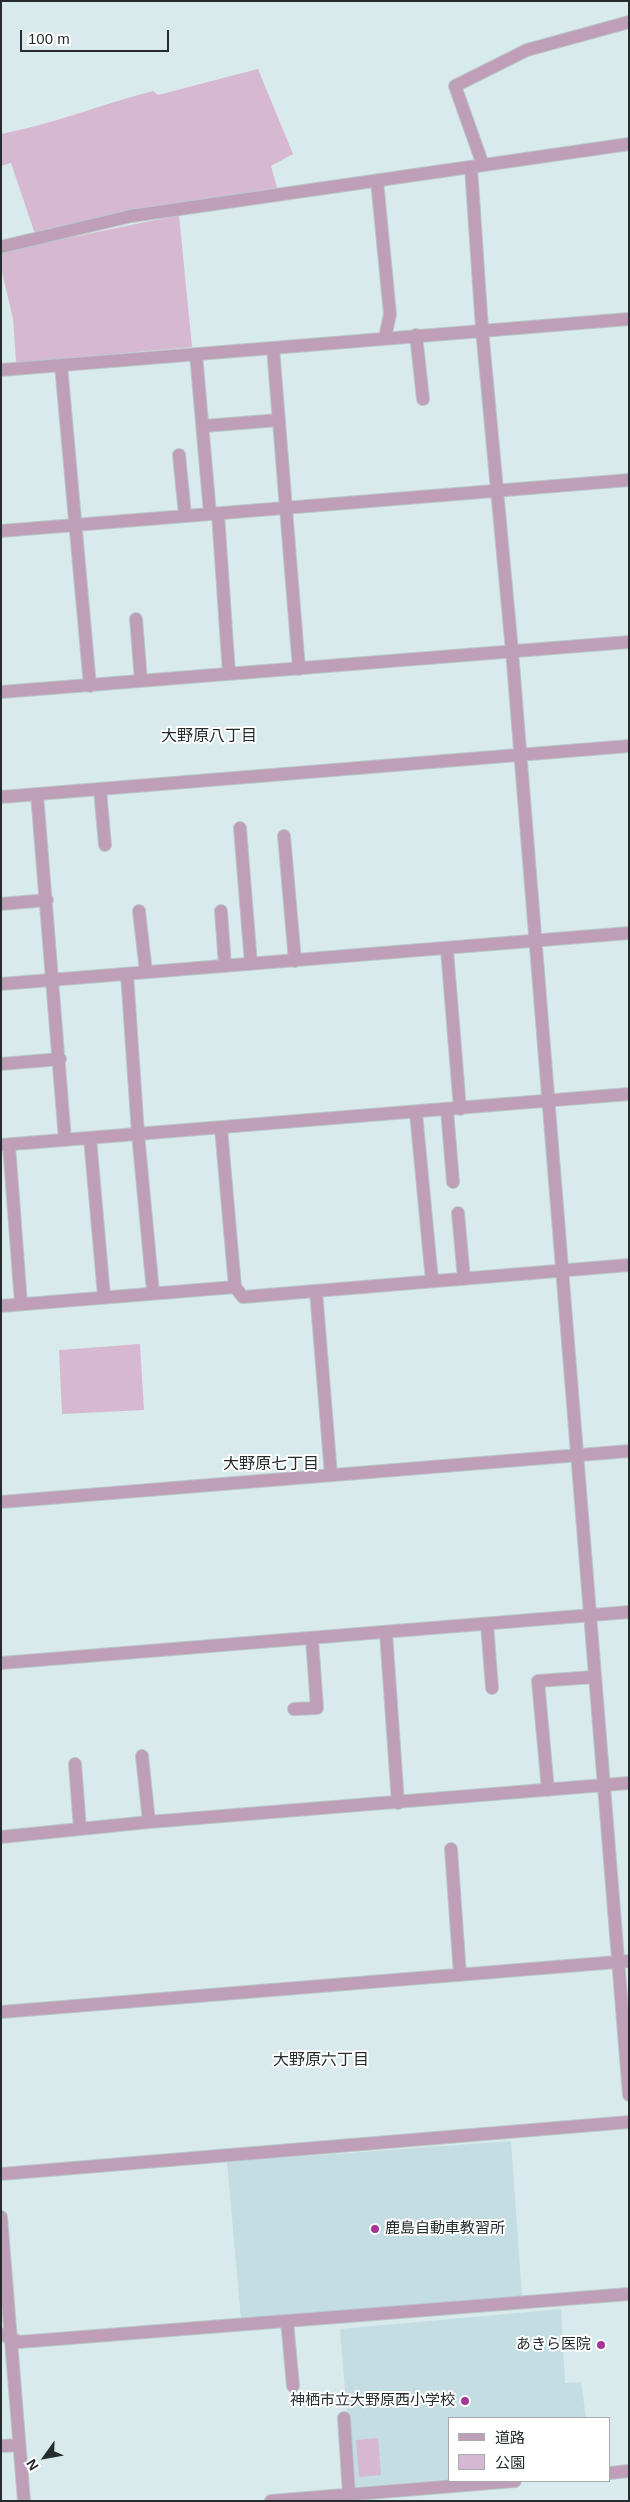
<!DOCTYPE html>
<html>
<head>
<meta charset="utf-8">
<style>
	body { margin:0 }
	#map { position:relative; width:630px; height:2502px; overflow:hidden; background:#d9eaed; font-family:Helvetica,"Noto Sans JP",sans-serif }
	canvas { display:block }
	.frame { position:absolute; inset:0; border:2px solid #262c2d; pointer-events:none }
	.legend { position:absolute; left:448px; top:2417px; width:162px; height:65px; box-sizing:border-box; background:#fff; border:1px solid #a8abab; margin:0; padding:6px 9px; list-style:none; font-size:15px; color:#262c2d }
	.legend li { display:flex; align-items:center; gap:10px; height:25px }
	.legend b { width:25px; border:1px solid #a8abab }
	.north { position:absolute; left:20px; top:2432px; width:50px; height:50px; -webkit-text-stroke:4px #fff; paint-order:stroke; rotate:238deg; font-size:14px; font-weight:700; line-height:20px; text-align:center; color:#262c2d }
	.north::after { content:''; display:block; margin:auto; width:18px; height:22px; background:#262c2d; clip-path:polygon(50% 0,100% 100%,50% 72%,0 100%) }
	.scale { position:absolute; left:20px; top:30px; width:149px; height:22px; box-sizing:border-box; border:2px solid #262c2d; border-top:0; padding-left:6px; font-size:15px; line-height:18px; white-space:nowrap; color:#262c2d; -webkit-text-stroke:4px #fff; paint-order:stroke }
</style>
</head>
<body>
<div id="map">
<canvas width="630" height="2502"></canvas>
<div class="frame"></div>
<ul class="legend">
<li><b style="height:6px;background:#bf9eb8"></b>道路</li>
<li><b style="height:14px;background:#d6b9d0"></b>公園</li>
</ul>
<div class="north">N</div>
<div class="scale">100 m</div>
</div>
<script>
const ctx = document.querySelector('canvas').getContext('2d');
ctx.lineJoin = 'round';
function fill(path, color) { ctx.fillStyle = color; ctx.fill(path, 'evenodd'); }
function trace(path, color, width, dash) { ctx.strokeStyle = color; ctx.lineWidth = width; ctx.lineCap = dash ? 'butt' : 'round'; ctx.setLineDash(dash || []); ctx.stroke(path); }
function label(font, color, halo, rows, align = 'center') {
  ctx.font = font + ' Helvetica,"Noto Sans JP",sans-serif'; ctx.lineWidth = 4; ctx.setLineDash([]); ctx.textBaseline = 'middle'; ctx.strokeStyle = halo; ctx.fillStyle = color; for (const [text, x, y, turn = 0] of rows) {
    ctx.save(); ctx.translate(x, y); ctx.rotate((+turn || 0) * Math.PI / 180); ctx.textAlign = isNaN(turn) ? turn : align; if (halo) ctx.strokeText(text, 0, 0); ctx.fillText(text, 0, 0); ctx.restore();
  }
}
const built = new Path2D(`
	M511 2141 522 2296 241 2319 227 2162Z
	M561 2309 565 2383 581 2382 586 2418H449V2479L353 2487 340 2329Z`);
const green = new Path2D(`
	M258 69 293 154 271 166 277 188 135 210 35 234 11 163 1 166V134C53 124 102 104 153 91L158 95Z
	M179 215 192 347 16 363 13 319 1 268V252Z
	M140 1344 144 1410 62 1414 59 1350Z
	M378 2438 381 2475 359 2477 356 2440Z`);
const minor = new Path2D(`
	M483 165 455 86 527 50 629 22
	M471 167 482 329 512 651 629 2095
	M377 181 390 314 385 338
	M1 247 131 216 629 144
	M416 335 423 399
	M273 348 299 669
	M196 354 210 514
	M61 365 90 686
	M1 370 629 319
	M204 426 279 420
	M179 455 185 515
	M218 514 229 674
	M1 531 629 480
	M136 619 141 681
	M1 692 629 642
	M100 790 105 845
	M37 794 65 1140
	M1 797 629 746
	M240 828 251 964
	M284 836 295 961
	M1 904 47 900
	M139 911 146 972
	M221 911 225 966
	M447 950 460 1109
	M127 974 138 1134 153 1292
	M1 984 629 933
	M1 1064 60 1059
	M447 1110 453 1182
	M416 1113 432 1281
	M221 1128 235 1287
	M90 1138 104 1296
	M1 1145 629 1094
	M9 1145 21 1304
	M458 1213 464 1279
	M316 1291 331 1475
	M1 1306 235 1287 243 1297 629 1265
	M1 1502 629 1451
	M487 1624 492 1688
	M386 1633 398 1803
	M1 1663 629 1612
	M294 1709 317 1708 312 1639
	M142 1756 149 1822
	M75 1764 80 1829
	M548 1790 538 1681 594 1677
	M1 1837 149 1822 629 1783
	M451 1849 460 1975
	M1 2012 629 1961
	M1 2174 629 2122
	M1 2217 24 2501
	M287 2321 293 2386
	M1 2334 19 2342 629 2294
	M344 2418 349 2494
	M1 2446 19 2445
	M609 2473 629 2471
	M271 2501 515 2481`);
const markers = [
	[375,2229,5,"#a33696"],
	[601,2345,5,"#a33696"],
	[465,2401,5,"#a33696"]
];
const poiNames = [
	["鹿島自動車教習所",385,2229,"left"],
	["あきら医院",591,2345],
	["神栖市立大野原西小学校",455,2401]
];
const neighbourhoodNames = [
	["大野原八丁目",209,737],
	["大野原七丁目",271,1465],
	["大野原六丁目",321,2061]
];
fill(built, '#c4dde2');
fill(green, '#d6b9d0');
trace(minor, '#b9c8ca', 14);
trace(minor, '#bf9eb8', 12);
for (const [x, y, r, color] of markers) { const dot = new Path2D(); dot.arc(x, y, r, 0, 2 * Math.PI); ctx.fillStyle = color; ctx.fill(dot); trace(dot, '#fff', 2); }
label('15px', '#262c2d', '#fff', poiNames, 'right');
label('16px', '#262c2d', '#fff', neighbourhoodNames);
</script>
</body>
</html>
